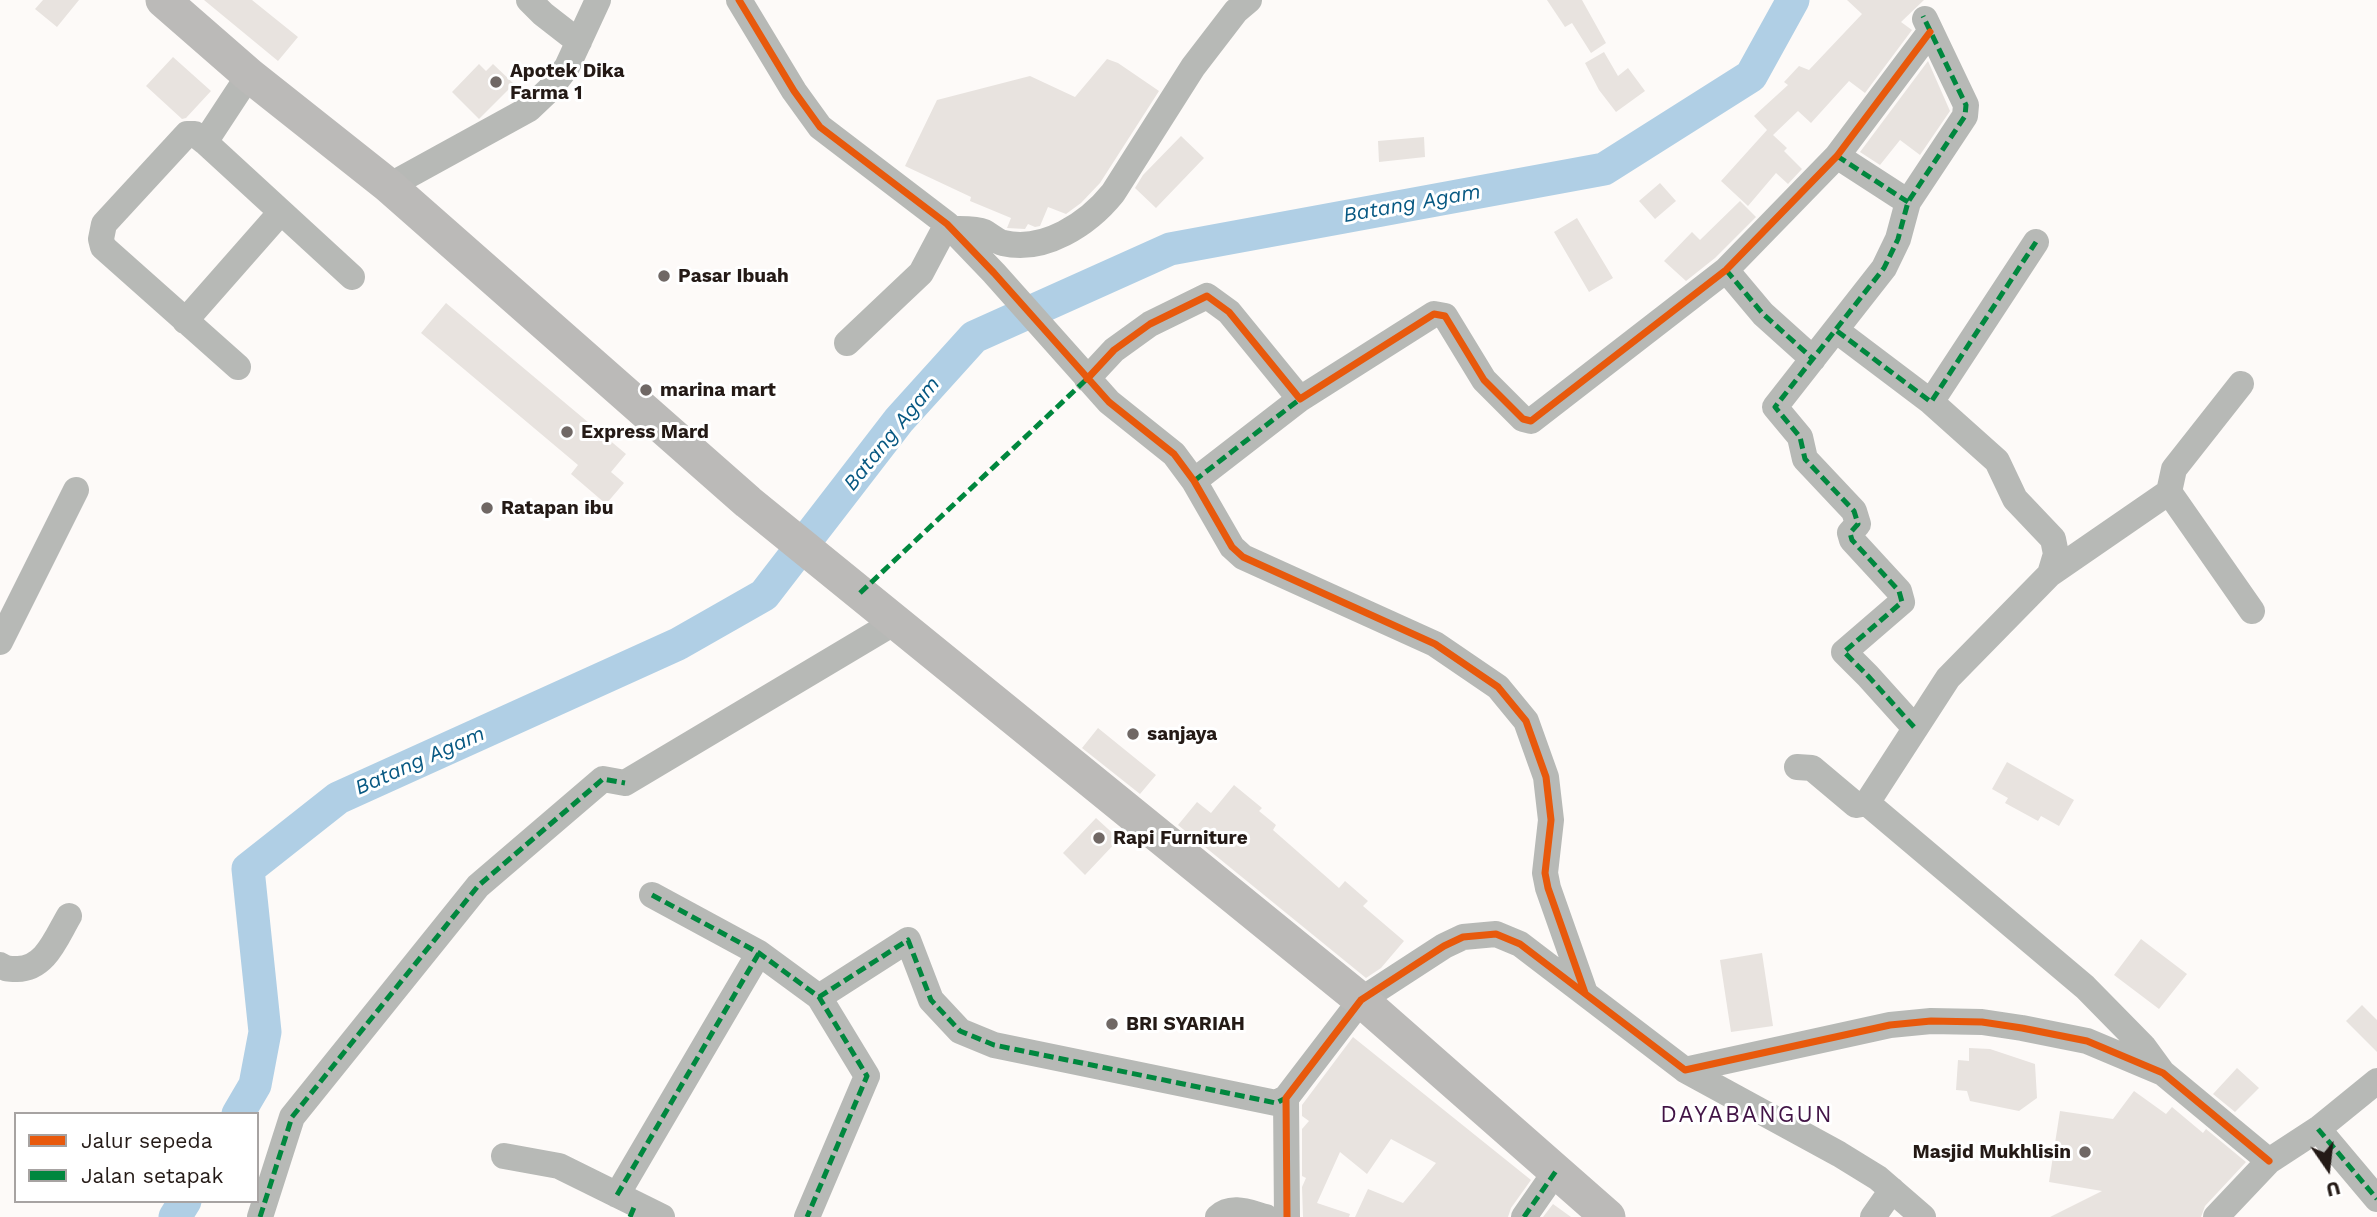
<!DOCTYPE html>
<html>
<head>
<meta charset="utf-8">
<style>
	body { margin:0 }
	#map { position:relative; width:2377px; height:1217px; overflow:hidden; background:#fdfaf8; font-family:"Work Sans",sans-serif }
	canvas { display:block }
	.legend { position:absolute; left:14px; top:1112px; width:245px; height:91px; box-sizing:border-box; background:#fff; border:2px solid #a7a3a2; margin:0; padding:9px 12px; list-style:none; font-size:21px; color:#241a16 }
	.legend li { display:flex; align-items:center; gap:14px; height:35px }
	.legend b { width:35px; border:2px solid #a7a3a2 }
	.north { position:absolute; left:2293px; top:1133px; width:70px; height:70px; -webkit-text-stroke:5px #fff; paint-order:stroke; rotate:166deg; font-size:19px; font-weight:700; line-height:28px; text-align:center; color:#241a16 }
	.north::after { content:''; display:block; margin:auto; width:24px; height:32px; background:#241a16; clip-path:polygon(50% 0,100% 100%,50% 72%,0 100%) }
</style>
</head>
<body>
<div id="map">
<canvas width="2377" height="1217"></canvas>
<ul class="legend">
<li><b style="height:9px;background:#e8590c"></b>Jalur sepeda</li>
<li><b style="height:9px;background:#00873e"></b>Jalan setapak</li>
</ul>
<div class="north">U</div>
</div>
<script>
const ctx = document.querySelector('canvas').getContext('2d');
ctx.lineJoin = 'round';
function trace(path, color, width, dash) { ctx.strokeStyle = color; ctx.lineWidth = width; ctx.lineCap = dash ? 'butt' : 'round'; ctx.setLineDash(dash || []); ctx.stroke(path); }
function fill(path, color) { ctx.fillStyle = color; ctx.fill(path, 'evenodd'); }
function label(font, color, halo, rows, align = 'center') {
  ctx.font = font + ' "Work Sans",sans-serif'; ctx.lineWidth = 6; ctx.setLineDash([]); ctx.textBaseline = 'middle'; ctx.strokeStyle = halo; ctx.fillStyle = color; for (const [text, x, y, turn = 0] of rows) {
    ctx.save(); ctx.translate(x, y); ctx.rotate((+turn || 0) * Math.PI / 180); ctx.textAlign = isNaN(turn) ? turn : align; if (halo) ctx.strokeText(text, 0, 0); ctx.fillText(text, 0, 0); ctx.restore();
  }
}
const river = new Path2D(`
	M238 1114 255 1085 265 1032 248 869 338 798 678 644 764 595 899 420 974 337 1170 249 1604 169 1751 76 1793 0
	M175 1217 185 1201`);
const building = new Path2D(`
	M43 0H79L57 27 35 9Z
	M204 0H252L298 37 278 61Z
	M1547 0H1582L1606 43 1591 53 1572 23 1565 27Z
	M1847 0H1924L1901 22 1912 30 1865 93 1849 81 1811 123 1798 111 1773 135 1787 148 1784 151 1802 169 1788 184 1776 173 1748 206 1721 181 1767 130 1754 116 1788 85 1784 82 1799 66 1809 70 1862 14Z
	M1604 52 1618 76 1628 68 1645 91 1616 112 1599 90 1585 63Z
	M173 57 211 91 186 118 182 119 146 86Z
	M1107 59 1118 63 1159 91 1100 183 1081 203 1066 214 1048 207 1040 226 1035 227 1028 224 1025 229 1007 228 1011 218 970 201 971 197 905 166 937 100 1030 76 1075 97Z
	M1928 61 1950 111 1920 155 1900 140 1880 165 1860 152Z
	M479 64 486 71 493 64 514 84 479 119 452 92Z
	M1181 136 1204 158 1156 208 1135 188 1143 175Z
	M1424 137 1425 157 1379 162 1378 141Z
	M1660 183 1676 201 1655 219 1639 201Z
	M1740 201 1756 217 1715 258 1686 281 1664 261 1692 232 1700 240Z
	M1577 218 1613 278 1589 292 1554 232Z
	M446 303 626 454 611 472 624 483 606 504 571 474 578 465 421 333Z
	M1098 728 1156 775 1140 794 1082 748Z
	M2007 762 2074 800 2059 826 2041 816 2038 821 2005 803 2008 798 1992 789Z
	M1234 785 1262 808 1259 811 1276 825 1273 830 1339 888 1345 881 1368 901 1363 906 1404 941 1381 968 1366 978 1178 825 1197 802 1211 813Z
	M1096 818 1119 839 1085 875 1063 853Z
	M2141 939 2187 974 2159 1009 2114 975Z
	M1762 953 1773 1026 1731 1032 1720 960Z
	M2362 1005 2377 1020V1052L2346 1021Z
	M1353 1037 1531 1180 1511 1208 1508 1217H1355L1368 1189 1403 1203 1436 1163 1391 1139 1367 1174 1340 1152 1317 1203 1350 1214 1349 1217H1303L1302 1187 1306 1178 1302 1176V1129L1309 1121 1302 1116V1105Z
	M1969 1048 1990 1049 2035 1064 2037 1098 2019 1111 1970 1101 1967 1091 1956 1090 1958 1060 1969 1061Z
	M2237 1068 2259 1088 2235 1112 2213 1094Z
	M2134 1091 2166 1114 2172 1107 2203 1133 2206 1129 2246 1162 2205 1206 2201 1217H2050L2102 1191 2049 1182 2060 1111 2113 1119Z
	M1553 1204 1571 1217H1543Z`);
const minor = new Path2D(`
	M529 0 543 14 579 42
	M739 0 794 91 820 127 947 224 994 273 1109 402 1174 454 1194 481 1232 547 1243 557 1435 644 1498 687 1526 721 1546 777 1551 820 1545 873 1548 888 1585 993
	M205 142 249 75
	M1837 156 1908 202
	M389 186 529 109 549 90 567 67 598 0
	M951 229C961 229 975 228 984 232 990 235 996 241 1003 243 1044 253 1088 224 1113 193L1193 67 1236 11 1249 0
	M1726 270 1763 314 1813 359
	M185 321 281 212
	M1837 331 1931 402 1997 461 2015 499 2053 539 2056 554 2050 574
	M847 343 921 273 947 224
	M238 367 103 247 101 239 104 224 187 134H195L205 142 352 277
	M1087 379 1114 350 1150 324 1207 296 1229 312 1300 399 1434 314 1445 316 1484 380 1523 419 1531 421 1726 270 1837 156 1930 32
	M1931 402 2036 242
	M1194 481 1300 399
	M2169 492 2252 611
	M0 642 76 490
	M1914 727 1868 676 1844 652 1902 602 1899 591 1852 540 1850 533 1858 524 1854 511 1805 459 1800 437 1775 407 1884 268 1898 239 1908 202 1965 116 1966 105 1925 19
	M1797 767 1812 768 1856 805 1867 803 2085 987 2143 1046 2162 1072
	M1867 803 1948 678 2050 574 2169 492 2174 469 2241 384
	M652 895 759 953 819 997 867 1076 807 1217
	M0 965C6 969 9 969 16 969 45 970 56 938 69 916
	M819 997 908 940 931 1000 960 1031 994 1045 1276 1103 1286 1098
	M1685 1070 1839 1154 1878 1178 1923 1217
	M2318 1129 2377 1199
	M504 1156 559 1166 662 1217
	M617 1195 759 953
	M260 1217 292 1117 478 886 603 779 625 783 895 622
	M1218 1217C1232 1204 1250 1213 1266 1217
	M1287 1217 1286 1098 1361 1000 1444 946 1463 937 1496 934 1520 944 1685 1070 1890 1025 1931 1021 1982 1022 2022 1028 2087 1041 2163 1073 2269 1161
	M1524 1217 1556 1171
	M1873 1217 1892 1190
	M2216 1217 2269 1161 2318 1129 2377 1081`);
const major = new Path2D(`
	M163 0 249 75 389 186 748 502 1361 1000 1608 1217`);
const quiet = new Path2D(`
	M1837 156 1908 202
	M1726 270 1763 314 1813 359
	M1837 331 1931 402 2036 242
	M1194 481 1300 399
	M860 593 1090 376
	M1914 727 1868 676 1844 652 1902 602 1899 591 1852 540 1850 533 1858 524 1854 511 1805 459 1800 437 1775 407 1884 268 1898 239 1908 202 1965 116 1966 105 1923 16
	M652 895 759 953 819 997 867 1076 807 1217
	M819 997 908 940 931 1000 960 1031 994 1045 1276 1103 1286 1098
	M2318 1129 2377 1199
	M617 1195 759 953
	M260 1217 292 1117 478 886 603 779 625 783
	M630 1217 635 1205
	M1524 1217 1556 1171`);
const cycleway = new Path2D(`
	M739 0 794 91 820 127 947 224 994 273 1109 402 1174 454 1194 481 1232 547 1243 557 1435 644 1498 687 1526 721 1546 777 1551 820 1545 873 1548 888 1585 993
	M1087 379 1114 350 1150 324 1207 296 1229 312 1300 399 1434 314 1445 316 1484 380 1523 419 1531 421 1726 270 1837 156 1930 32
	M1287 1217 1286 1098 1361 1000 1444 946 1463 937 1496 934 1520 944 1685 1070 1890 1025 1931 1021 1982 1022 2022 1028 2087 1041 2163 1073 2269 1161`);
const markers = [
	[496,82,7,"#706865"],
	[664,276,7,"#706865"],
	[646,390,7,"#706865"],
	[567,432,7,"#706865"],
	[487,508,7,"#706865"],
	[1133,734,7,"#706865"],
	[1099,838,7,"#706865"],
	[1112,1024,7,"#706865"],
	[2085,1152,7,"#706865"]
];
const poiNames = [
	["Apotek Dika",510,71],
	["Farma 1",510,93],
	["Pasar Ibuah",678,276],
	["marina mart",660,390],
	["Express Mard",581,432],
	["Ratapan ibu",501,508],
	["sanjaya",1147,734],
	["Rapi Furniture",1113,838],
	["BRI SYARIAH",1126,1024],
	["Masjid Mukhlisin",2071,1152,"right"]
];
const waterNames = [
	["Batang Agam",1412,204,-10],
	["Batang Agam",892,434,-51],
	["Batang Agam",420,761,-24]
];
const quarterNames = [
	["DAYABANGUN",1747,1115]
];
trace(river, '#b0cfe5', 33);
fill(building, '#e8e3df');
trace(minor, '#b7b9b6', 26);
trace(major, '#bbbab8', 35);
trace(quiet, '#00873e', 5, [10, 5]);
trace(cycleway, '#e8590c', 7);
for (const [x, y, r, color] of markers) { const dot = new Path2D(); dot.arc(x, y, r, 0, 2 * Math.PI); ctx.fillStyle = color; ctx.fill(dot); trace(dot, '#fff', 2.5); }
label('bold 19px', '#241a16', '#fff', poiNames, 'left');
label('italic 21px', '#075882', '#fff', waterNames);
ctx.letterSpacing = '2px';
label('23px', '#421446', '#fff', quarterNames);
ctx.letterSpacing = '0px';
</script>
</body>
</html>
